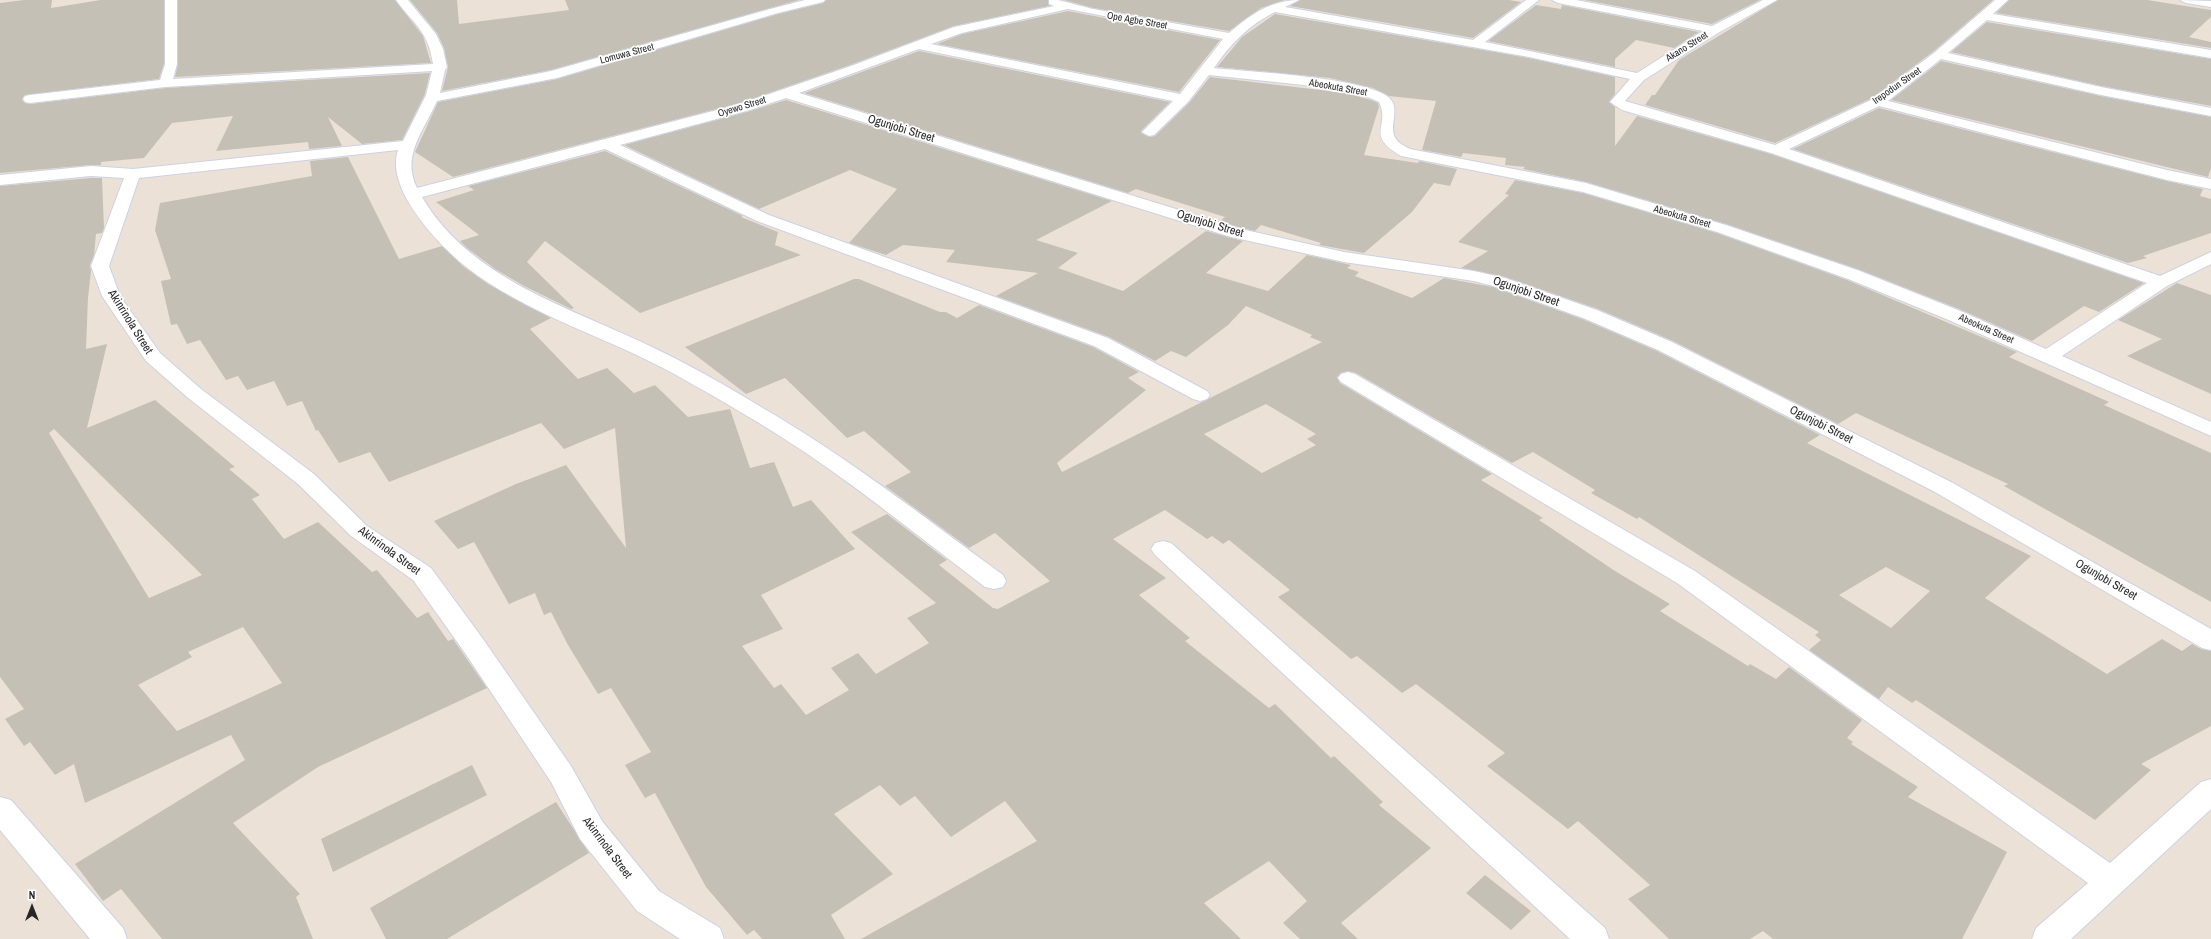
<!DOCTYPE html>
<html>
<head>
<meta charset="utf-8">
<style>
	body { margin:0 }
	#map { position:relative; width:2211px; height:939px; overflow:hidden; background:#ece1d7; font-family:"Archivo Narrow",sans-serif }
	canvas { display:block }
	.north { position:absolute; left:12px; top:887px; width:40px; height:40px; -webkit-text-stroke:3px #fff; paint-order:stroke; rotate:0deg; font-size:11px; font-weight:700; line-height:16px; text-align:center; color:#272727 }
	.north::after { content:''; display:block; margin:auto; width:14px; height:18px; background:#272727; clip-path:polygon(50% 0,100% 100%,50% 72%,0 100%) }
</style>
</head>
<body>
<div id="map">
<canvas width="2211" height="939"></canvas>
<div class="north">N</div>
</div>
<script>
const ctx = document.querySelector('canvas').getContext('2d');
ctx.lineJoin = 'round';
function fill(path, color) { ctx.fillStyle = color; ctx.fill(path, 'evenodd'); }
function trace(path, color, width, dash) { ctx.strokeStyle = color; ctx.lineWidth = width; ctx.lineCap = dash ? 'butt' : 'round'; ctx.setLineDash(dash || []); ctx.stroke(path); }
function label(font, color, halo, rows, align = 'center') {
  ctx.font = font + ' "Archivo Narrow",sans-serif'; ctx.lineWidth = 3.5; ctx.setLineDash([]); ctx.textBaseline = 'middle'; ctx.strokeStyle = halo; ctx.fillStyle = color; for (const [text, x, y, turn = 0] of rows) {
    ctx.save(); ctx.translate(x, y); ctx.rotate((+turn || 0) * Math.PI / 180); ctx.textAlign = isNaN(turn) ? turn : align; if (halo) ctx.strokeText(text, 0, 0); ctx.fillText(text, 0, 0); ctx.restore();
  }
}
const building = new Path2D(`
	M24 0H52L51 8 101 0H164V64L159 79 25 95 22 100 25 103 30 104 165 88 430 73 425 94 402 140 362 144 328 117 342 146 309 149 308 142 216 151 233 116 172 123 144 158 101 162V165H91L0 173V3Z
	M178 0H395L423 36 431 63 175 77 178 64Z
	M410 0H457L459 24 569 10 565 0H799L551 70 442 91 448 67 444 48 437 33Z
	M826 0H1048L1049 6 954 26 850 65 740 103 453 177 415 152 438 102 557 79 778 14 823 3Z
	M1064 0H1285L1261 8 1229 31 1093 8Z
	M1300 0H1509L1521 2 1473 38 1290 6Z
	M1584 0H1760L1712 24Z
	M1778 0H1993L1934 51 1872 98 1775 143 1645 105 1652 95H1655L1679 60Z
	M2009 0H2147L2211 10V17L2189 37 2211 42V48L1996 13Z
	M1536 5 1561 9 1562 5 1699 32 1674 48 1636 40 1615 59V67L1488 41Z
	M1068 11 1220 40 1179 92 937 44 962 34Z
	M1275 14 1529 58 1615 77V94L1609 102 1615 107V146L1637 116 1771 154 2144 283 2099 312 2084 306 2032 341 1959 309 1860 270 1729 225 1586 182 1523 169 1525 167 1505 165 1506 158 1463 153 1461 157 1422 150 1436 101 1389 96 1373 88 1330 78 1217 67 1242 37Z
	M1987 22 2211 59V106L2101 86 1951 52Z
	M919 51 1170 102 1141 131V133L1149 137 1155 136 1189 103 1210 77 1346 93 1371 100 1378 103 1379 107 1364 155 1418 163 1419 161 1457 169 1450 186 1434 183 1412 212 1364 253 1319 245 1321 243 1261 225 1255 231 1241 228 1220 221 1225 217 1136 189 1128 193 804 93Z
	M1941 61 2101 96 2211 117V168L2208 177 1891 100Z
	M786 100 1112 201 1036 240 1078 253 1058 268 1123 291 1206 231 1243 241 1206 273 1268 291 1307 255 1351 265 1347 268 1359 272 1355 276 1412 298 1444 278 1493 287 1582 319 1657 351 1820 435 1807 443 2031 556 1985 598 2107 674 2162 639 2182 651 2192 644 2201 649 2211 651V726L2141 764 2151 770 2095 820 1916 700 1912 703 1888 687 1879 699 1809 650 1821 640 1815 635 1819 632 1639 517 1637 519 1591 493 1595 490 1533 452 1512 463 1356 373 1348 371 1341 373 1337 377 1340 383 1492 474 1481 480 1543 518 1539 520 1615 571 1670 604 1660 611 1748 666 1750 664 1776 679 1789 667 1862 720 1847 738 1853 742 1851 744 1918 787 1908 797 2007 852 1962 939H1773L1763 931 1750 939H1669L1628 899 1650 885 1578 821 1568 829 1487 766 1505 753 1416 684 1402 693 1357 656 1351 659 1278 597 1290 590 1229 540 1223 544 1212 536 1207 539 1165 510 1113 539 1166 578 1139 595 1190 638 1185 641 1269 708 1275 704 1331 758 1334 756 1383 802 1379 805 1431 848 1341 923 1358 939H1300L1283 923 1307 901 1269 861 1204 903 1241 939H861L1037 841 1005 801 951 837 915 796 900 806 880 785 834 814 893 874 831 915 845 939H762L754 930 747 935 706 887 655 793 645 798 625 765 651 752 611 688 598 694 568 645 551 612 544 615 535 593 509 604 474 542 458 549 434 521 516 484 566 465 626 548 615 428 564 449 541 423 389 482 370 452 339 463 318 430 316 431 302 401 287 406 274 381 247 390 238 376 226 380 200 340 187 344 177 324 171 325 161 281 171 279 155 230 160 203 312 176 310 161 348 157 399 259 442 246 464 267 488 284 551 318 530 329 578 379 607 368 634 393 655 385 688 417 730 409 750 468 774 462 793 507 811 500 855 549 761 595 783 629 742 646 774 688 781 684 806 715 849 690 831 668 858 653 876 674 929 643 907 618 936 603 851 532 887 514 947 560 939 565 993 608 998 609 1050 581 995 533 969 548 885 486 911 472 864 431 847 438 785 378 746 394 685 347 854 279H859L940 312H946L957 318 979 305 1093 347 1139 372 1128 378 1146 390 1057 463 1062 472 1322 342 1310 337 1312 335 1246 306 1228 325 1186 357 1171 351 1155 361 1109 337 996 296 1038 273 946 262 955 250 903 245 886 255 849 243 897 189 850 170 759 209 624 145 750 111ZM1266 404 1316 434 1307 439 1316 445 1262 473 1204 434ZM1886 567 1930 591 1891 628 1839 595Z
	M1879 108 2167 181 2203 189 2200 196 2211 199V233L2143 256 2147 258 2128 263 1793 149Z
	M605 151 743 216 741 217 778 232 775 245 801 255 640 313 545 241 527 262 574 308 571 309 524 286 495 269 467 248 460 241 479 235 436 202 474 190 468 186Z
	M91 178H102L104 228 102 233 96 234 94 255 90 265 91 271 88 298 86 349 107 344 87 428 155 400 235 467 229 469 260 495 252 499 284 539 318 522 372 572 377 570 417 618 428 612 448 641 453 639 487 688 318 767 233 823 300 894 296 897 313 939H162L121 889 103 901 75 864 245 760 231 735 85 803 74 764 55 775 30 742 24 746 5 719 24 709 0 677V186ZM54 429 62 437 202 575 149 598 49 433ZM243 627 282 683 177 731 138 685 192 657 188 652Z
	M1515 180 1583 193 1717 233 1847 280 2017 352 2009 357 2109 402 2104 405 2211 453V602L2004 486 2008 484 1856 413 1838 424 1673 341 1598 309 1505 277 1461 268 1488 251 1458 242 1509 195 1505 194Z
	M2177 283 2211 295V394L2127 356 2162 339 2118 320Z
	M472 765 487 795 333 872 321 839Z
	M556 802 589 853 447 939H386L370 908Z
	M1485 875 1531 911 1511 930 1466 893Z`);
const minor = new Path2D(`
	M165 0H177V64L173 79 433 64C428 30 414 25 396 0H408L436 34 443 49 447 67 445 70 440 93 551 71 770 9 805 0H825L823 2 778 13 557 78 437 101C424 131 401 155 417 188L740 104 851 66 954 27 1054 6 1049 4V0H1058L1093 9 1229 33C1250 15 1271 0 1299 0L1285 7 1473 40 1526 0H1539L1485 42 1637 73 1703 31 1558 3 1552 0H1576L1712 26 1763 0H1777L1718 33 1644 80 1625 101 1775 145 1873 99 1935 52 1995 0H2008L1993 14 2211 50V58L1987 20 1948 53 2101 87 2211 108V116L2101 95 1941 59 1888 101 2167 170 2211 179V189L2167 180 1879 106 1789 149 2160 276 2211 252V264L2167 286 2062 356 2211 422V436L1944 318 1848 279 1717 232 1583 192 1401 156C1364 134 1391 127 1379 102 1359 92 1335 89 1313 86 1279 82 1244 79 1209 75L1188 102 1154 135 1149 136 1142 132 1173 101 919 49 799 93 1241 229 1344 252 1474 271 1505 278 1597 310 1672 342 1951 482 2211 629V650L2202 648 1935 492 1658 350 1583 318 1493 286 1474 281 1344 262 1231 237 786 98 750 110 620 145 769 215 1108 338 1207 391 1210 395 1207 399 1200 401 1193 399 1094 346 757 221 605 149 422 197C470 279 569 307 650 346 688 364 725 385 761 407 846 456 924 517 1003 575L1006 581 1003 587 994 589 985 587C926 542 868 495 806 453 764 425 721 400 676 375 608 337 527 315 465 266 437 243 385 189 398 150L139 178 109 266 120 296 160 353 201 389 314 474 367 526 431 568 483 639 571 766 602 821 659 891 720 928 724 939H680L637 911 580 839 551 782 465 653 413 580 351 536 298 484 187 397 146 361 102 296 91 266 124 178 91 176 0 185V175L91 166 133 169 403 141 426 95 432 71 165 87 30 103 25 102 23 99 25 96 30 95 160 80 165 64ZM1068 9 1223 39 1180 94 931 44 962 33ZM1275 12 1529 57 1630 79 1610 102 1622 110 1771 153 2147 283 2046 349 1958 310 1860 271 1729 226 1586 183 1410 149C1405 146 1399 144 1396 139 1387 126 1403 107 1387 96 1359 77 1252 72 1214 68 1230 44 1249 25 1275 12Z
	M2180 0 2211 1V7L2186 3Z
	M1348 372 1355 374 1695 571 2110 863 2201 782 2211 779V809L2071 939H2032L2036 928 2088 883 1677 583 1341 382 1338 378 1341 374Z
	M1163 541 1171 543 1605 928 1609 939H1570L1155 555 1151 549 1155 543Z
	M0 797 11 800 123 928 127 939H90L0 830Z`);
const farStreetnames = [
	["Ope Agbe Street",1137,21,10],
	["Akano Street",1687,47,-32],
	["Lomuwa Street",627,54,-15],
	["Irepodun Street",1897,86,-35],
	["Abeokuta Street",1338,88,10],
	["Oyewo Street",742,107,-17],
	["Abeokuta Street",1682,217,16],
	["Abeokuta Street",1986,329,24]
];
const streetNames = [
	["Ogunjobi Street",901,129,17],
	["Ogunjobi Street",1210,224,17],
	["Ogunjobi Street",1526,292,19],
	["Akinrinola Street",130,322,58],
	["Ogunjobi Street",1821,425,27],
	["Akinrinola Street",389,551,36],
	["Ogunjobi Street",2106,580,30],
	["Akinrinola Street",607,848,53]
];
fill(building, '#c5c0b6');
trace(minor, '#ccd2e2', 2);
fill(minor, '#fff');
label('10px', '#272727', '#fff', farStreetnames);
label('12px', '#272727', '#fff', streetNames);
</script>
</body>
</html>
